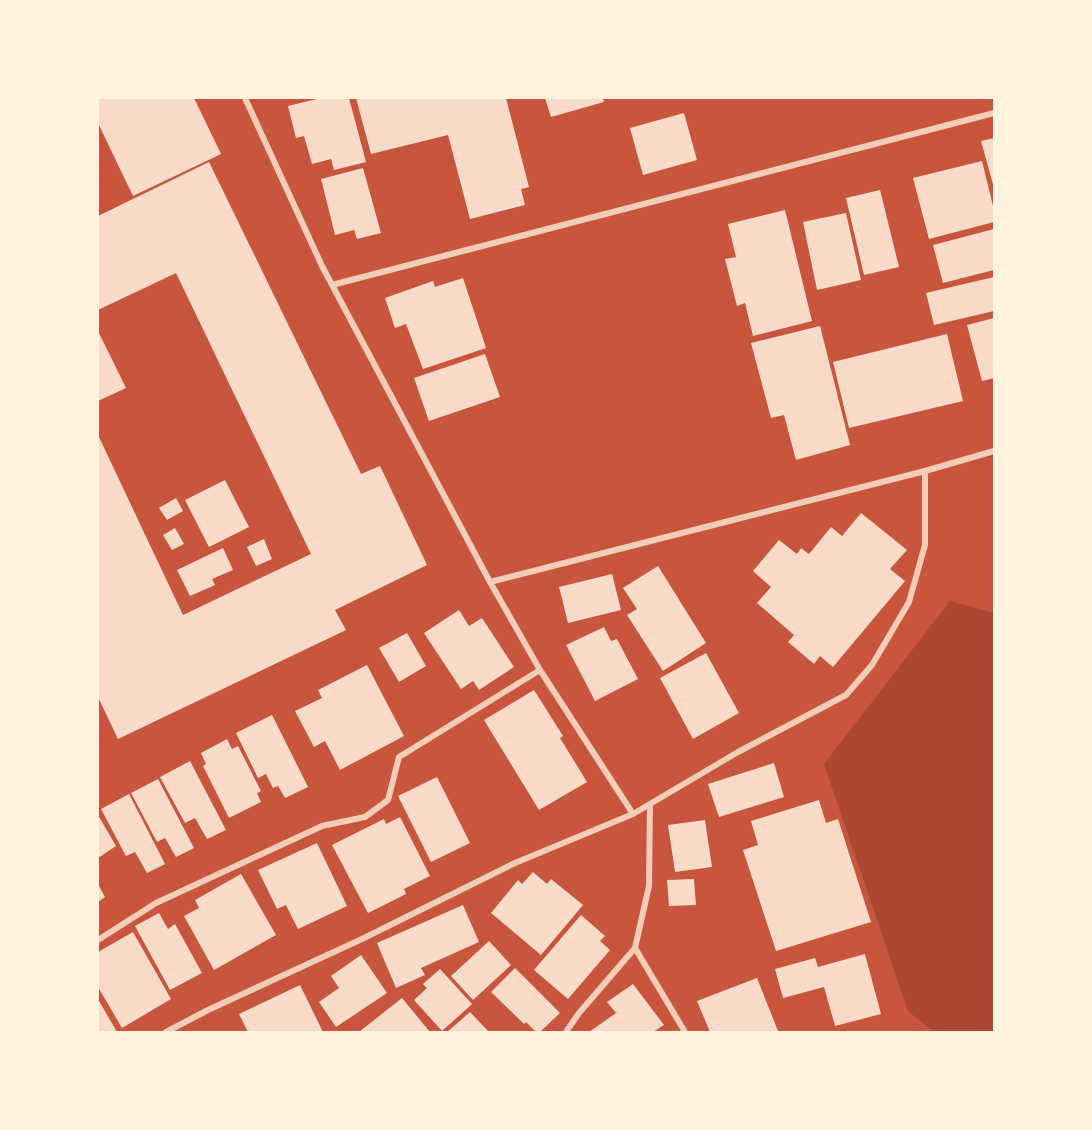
<!DOCTYPE html>
<html>
<head>
<meta charset="utf-8">
<style>
	body { margin:0 }
	#map { position:relative; width:1092px; height:1130px; overflow:hidden; background:#c8553d; font-family:"Titillium Web",sans-serif }
	canvas { display:block }
	.frame { position:absolute; inset:0; border:99px solid #fff3e0; pointer-events:none }
</style>
</head>
<body>
<div id="map">
<canvas width="1092" height="1130"></canvas>
<div class="frame"></div>
</div>
<script>
const ctx = document.querySelector('canvas').getContext('2d');
ctx.lineJoin = 'round';
function fill(path, color) { ctx.fillStyle = color; ctx.fill(path, 'evenodd'); }
function trace(path, color, width, dash) { ctx.strokeStyle = color; ctx.lineWidth = width; ctx.lineCap = dash ? 'butt' : 'round'; ctx.setLineDash(dash || []); ctx.stroke(path); }
const green = new Path2D(`
	M950 601 994 613V1032H934L908 1011 824 764Z`);
const building = new Path2D(`
	M98 98H194L221 154 133 196 98 123Z
	M321 98H349L366 162 334 170 331 159 312 164 304 136 296 138 288 106Z
	M356 98H506L529 187 521 189 525 205 470 219 448 135 371 154Z
	M545 98H603L604 102 551 117Z
	M684 113 697 160 643 175 630 128Z
	M994 138V188L981 141Z
	M982 161 994 210V222L929 239 913 178Z
	M209 162 361 474 380 466 427 565 335 610 346 630 118 739 98 697V435L183 615 311 554 176 273 98 310V216Z
	M363 168 381 233 357 239 354 230 335 235 321 179Z
	M880 190 899 267 864 275 846 198Z
	M785 210 812 321 753 336 745 303 737 306 725 259 736 257 728 224Z
	M846 213 861 280 817 290 803 222Z
	M994 229V270L943 283 933 245Z
	M994 277V311L934 325 926 293Z
	M463 278 486 348 423 369 406 324 395 328 385 298 433 281 435 287Z
	M994 318V378L982 381 967 325Z
	M820 326 850 445 796 460 784 415 771 418 751 343Z
	M98 331 126 388 98 401Z
	M947 334 963 401 849 428 833 362Z
	M485 354 500 397 429 421 414 378Z
	M225 480 249 527 209 547 185 500Z
	M176 498 183 511 167 520 159 508Z
	M861 513 907 550 890 569 905 581 833 667 820 656 814 664 788 642 794 635 757 603 771 587 753 571 779 540 797 554 801 548 809 554 831 527 842 536Z
	M175 528 184 544 172 550 163 535Z
	M264 539 272 559 256 566 247 547Z
	M223 548 233 570 212 579 215 585 190 596 177 570Z
	M658 566 706 643 663 671 627 615 637 609 623 588Z
	M612 574 621 610 568 623 559 587Z
	M459 610 469 626 482 618 514 667 479 690 473 681 461 689 424 633Z
	M604 627 611 641 617 639 638 679 595 701 566 645Z
	M407 633 426 666 399 682 379 648Z
	M706 653 739 713 693 739 660 678Z
	M367 665 404 736 340 770 325 741 314 747 295 711 322 698 318 690Z
	M534 690 563 736 560 738 587 782 539 810 484 720Z
	M272 715 308 787 285 798 278 786 273 788 266 774 258 778 236 733Z
	M227 739 232 749 238 746 261 791 257 793 261 802 229 818 203 766 206 764 201 753Z
	M190 761 226 830 207 839 195 818 185 823 160 777Z
	M774 763 784 797 719 817 708 784Z
	M437 777 470 843 431 862 398 796Z
	M158 779 194 848 176 857 165 838 157 842 131 793Z
	M129 794 165 864 147 873 135 852 126 856 101 809Z
	M819 800 826 823 838 819 871 922 776 951 743 850 758 845 751 821Z
	M98 815 116 846 98 858Z
	M400 817 430 876 404 889 406 894 368 913 332 845 384 819 386 824Z
	M705 820 712 867 675 872 668 825Z
	M317 843 347 906 298 929 286 905 277 909 258 870Z
	M533 872 547 884 551 879 583 905 541 955 491 913 518 880 522 884Z
	M241 874 276 935 214 970 184 916 199 908 195 900Z
	M694 879 696 905 669 906 667 880Z
	M98 884 105 897 98 902Z
	M463 905 479 942 421 968 425 975 396 988 377 943Z
	M159 913 168 929 175 924 202 973 170 990 135 926Z
	M581 915 605 936 600 941 610 950 568 999 534 970Z
	M133 932 171 999 122 1028 98 987V952Z
	M489 941 511 965 473 1000 451 976Z
	M865 954 881 1014 835 1026 824 987 783 998 775 969 815 958 818 967Z
	M361 955 387 993 336 1027 319 1002 339 988 331 976Z
	M515 968 560 1013 540 1032H536L526 1022 524 1024 491 992Z
	M440 969 472 1004 442 1031 414 1000 427 988 423 984Z
	M757 978 778 1031 710 1032 697 1001Z
	M633 984 664 1025 653 1032H589L616 1013 607 1002Z
	M300 985 323 1032H248L239 1014Z
	M402 998 430 1032H359Z
	M98 999 117 1032H98Z
	M470 1012 489 1032H447Z`);
const minor = new Path2D(`
	M245 98 322 266 490 582 540 670 633 814
	M332 285 994 113
	M490 582 925 471 994 451
	M98 940 156 903 322 826 365 817 388 800 399 757 540 670
	M635 948 685 1032
	M166 1032 208 1010 362 939 515 863 633 814 738 752 846 695 872 665 909 602 925 545V471
	M566 1032 579 1013 635 948 649 886 650 804`);
fill(green, '#ae4732');
fill(building, '#f7dbc8');
trace(minor, '#f1ccb7', 6);
</script>
</body>
</html>
